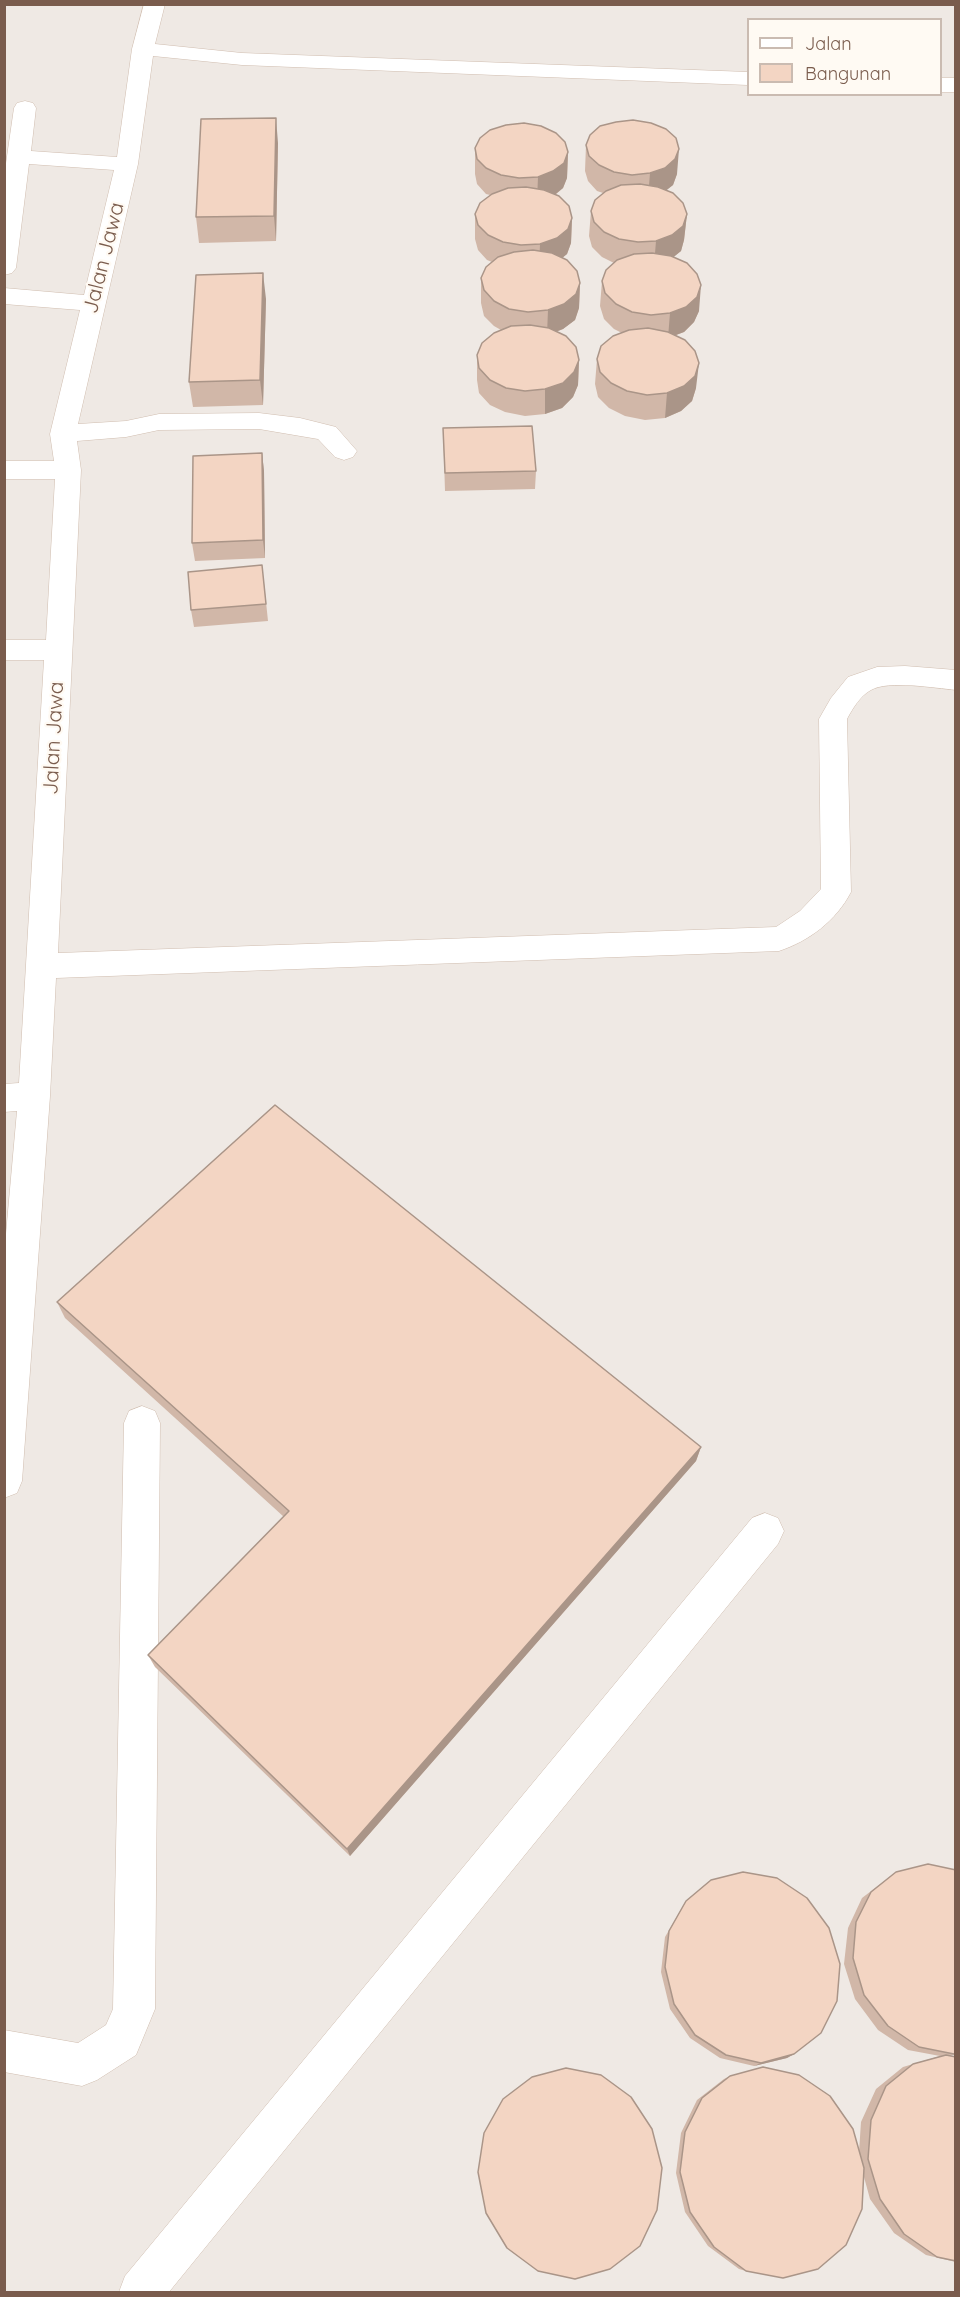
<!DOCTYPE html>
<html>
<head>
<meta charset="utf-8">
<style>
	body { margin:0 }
	#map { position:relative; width:960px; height:2297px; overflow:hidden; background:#fdf6ec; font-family:Quicksand,sans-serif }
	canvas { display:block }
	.frame { position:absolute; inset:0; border:6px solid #7a5c4d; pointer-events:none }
	.legend { position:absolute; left:747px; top:18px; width:195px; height:78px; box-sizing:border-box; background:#fffaf3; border:2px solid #cabbb1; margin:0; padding:8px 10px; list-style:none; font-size:18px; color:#7a5c4d }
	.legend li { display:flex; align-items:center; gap:12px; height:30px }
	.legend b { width:30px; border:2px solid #cabbb1 }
</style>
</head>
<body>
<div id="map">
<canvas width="960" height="2297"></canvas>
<div class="frame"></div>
<ul class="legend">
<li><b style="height:8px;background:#fff"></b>Jalan</li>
<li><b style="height:16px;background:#f3d5c3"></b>Bangunan</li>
</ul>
</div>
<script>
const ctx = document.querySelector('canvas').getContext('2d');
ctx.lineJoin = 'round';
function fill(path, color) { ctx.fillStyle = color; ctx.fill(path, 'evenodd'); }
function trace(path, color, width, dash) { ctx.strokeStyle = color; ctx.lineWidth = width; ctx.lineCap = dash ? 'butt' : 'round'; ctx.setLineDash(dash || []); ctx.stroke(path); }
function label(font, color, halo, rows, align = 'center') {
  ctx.font = font + ' Quicksand,sans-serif'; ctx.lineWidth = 4.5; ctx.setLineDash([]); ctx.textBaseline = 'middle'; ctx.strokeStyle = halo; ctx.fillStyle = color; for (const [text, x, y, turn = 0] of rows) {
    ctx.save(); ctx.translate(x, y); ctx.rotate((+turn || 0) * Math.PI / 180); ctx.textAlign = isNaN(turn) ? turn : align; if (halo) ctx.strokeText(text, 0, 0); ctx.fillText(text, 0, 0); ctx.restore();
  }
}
const industrial = new Path2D(`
	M5 5H955V2292H5ZM748 20H940V94H748Z`);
const minor = new Path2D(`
	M144 4H165L155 44 242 53 748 72V85L242 65 153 56 138 164 78 424 126 421 159 414 259 413 300 418 336 427 357 451 353 457 344 460 335 457 318 439 259 429 159 430 126 437 77 441 81 470 58 953 776 927 800 911 821 889 819 719 831 698 848 677 877 667 905 666 956 670V690C934 688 889 680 871 690 860 696 853 708 847 719L851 892C836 921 809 941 779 951L56 978 50 1096 22 1481 17 1493 4 1498V1256L17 1111 4 1112V1084L19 1083 44 660H4V640H46L55 479H4V461H54L50 434 80 310 4 304V288L84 295 114 170 29 164 16 268 12 273 4 275V177L14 108 17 103 25 101 33 103 36 108 31 151 117 157 132 49Z
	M940 78H956V92H940Z
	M142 1406 155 1411 160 1423 155 2009 136 2055 97 2080 82 2086 4 2072V2030L78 2043 106 2025 113 2009 124 1423 129 1411Z
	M765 1513 778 1518 784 1531 778 1544 169 2292H119L125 2276 752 1518Z`);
const wall = new Path2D(`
	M278 143 276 241 199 243 196 217Z
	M586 145 677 174 673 185 666 190 687 214 684 240 681 251 673 257 699 311 694 322 684 332 676 335 696 388 692 401 681 411 665 418 645 420 625 416 609 408 598 397 595 384 597 359 622 333 614 329 604 319 600 306 602 281 614 263 602 257 592 247 589 236 591 211 603 193 597 191 588 181 585 171Z
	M475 148 568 152 567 178 563 188 555 195 572 218 571 243 567 254 562 258 580 283 579 308 575 320 563 329 556 332 579 360 578 385 573 397 562 408 545 414 525 416 505 412 490 405 479 393 477 380V355L501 330 494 326 484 316 481 303V278L492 262 487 260 478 250 475 239V214L490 195 486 194 477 184 475 174Z
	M266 299 263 405 193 407 189 382Z
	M443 428 536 471 535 489 445 491Z
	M262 453 264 471 265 558 195 561 192 543Z
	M264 583 268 621 194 627 191 610Z
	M57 1302 701 1447 696 1461 350 1856 155 1667 148 1655 284 1517 65 1318Z
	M956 1870V2054L949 2056 956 2057V2262L926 2255 894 2233 870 2199 864 2177 746 2271 739 2269 708 2246 685 2212 676 2173 681 2133 697 2100 724 2079 730 2076 859 2152 861 2122 876 2089 903 2067 940 2056 908 2050 878 2030 855 1999 844 1964 848 1928 862 1898 896 1872Z
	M686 1901 794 2054 787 2058 754 2066 720 2058 690 2038 670 2009 661 1972 665 1937Z`);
const shadedWall = new Path2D(`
	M276 118 278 143 276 241 274 216Z
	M679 149 677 174 673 185 663 193 648 199 650 173Z
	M568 152 567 178 563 188 552 197 537 202 538 177Z
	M687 214 684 240 681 251 670 260 654 266 656 241Z
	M572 218 571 243 567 254 556 263 539 269 540 244Z
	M263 273 266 299 263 405 260 380Z
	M580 283 579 308 575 320 563 329 547 335 548 310Z
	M701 285 699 311 694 322 684 332 668 338 670 313Z
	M579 360 578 385 573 397 562 408 545 414V389Z
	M699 363 696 388 692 401 681 411 665 418 667 393Z
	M262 453 264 471 265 558 263 540Z
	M701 1447 696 1461 350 1856 347 1849Z
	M794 2054 787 2058 754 2066 761 2063Z`);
const building = new Path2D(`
	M276 118 274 216 196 217 201 119Z
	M633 120 651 123 666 129 676 138 679 149 675 159 665 168 650 173 632 175 614 172 599 165 589 156 586 145 590 135 600 126 616 122Z
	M524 123 541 126 556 133 565 142 568 152 564 163 553 171 538 177 519 178 501 175 486 168 477 159 475 148 480 138 490 130 506 125Z
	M640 184 658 187 673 193 683 203 687 214 683 226 672 235 656 241 638 242 619 239 604 232 594 222 591 211 595 200 606 191 621 185Z
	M526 187 544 190 559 196 569 206 572 218 568 229 557 238 540 244 521 245 503 242 488 235 478 225 475 214 480 203 492 194 508 188Z
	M533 250 552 253 567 260 577 271 580 283 576 294 564 304 548 310 528 312 509 309 494 301 484 290 481 278 486 267 498 257 514 252Z
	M652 253 671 256 687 263 697 274 701 285 697 297 686 307 670 313 651 315 632 312 616 304 605 293 602 281 606 270 617 260 634 254Z
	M263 273 260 380 189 382 196 275Z
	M530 325 549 328 566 336 576 347 579 360 574 372 563 383 545 389 525 391 506 388 490 380 479 368 477 355 482 343 494 333 511 326Z
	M648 328 668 332 685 340 695 351 699 363 695 376 684 386 667 393 647 395 627 391 611 383 600 372 597 359 601 346 613 336 629 330Z
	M532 426 536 471 445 473 443 428Z
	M262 453 263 540 192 543 193 456Z
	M262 565 266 604 191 610 188 572Z
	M275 1105 701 1447 347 1849 148 1655 289 1511 57 1302Z
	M928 1864 956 1870V2053L954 2054 919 2047 888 2026 864 1995 853 1958 856 1922 871 1892 896 1872Z
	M743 1872 777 1878 807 1898 829 1928 840 1964 837 2001 821 2033 794 2054 761 2063 726 2055 695 2035 674 2004 665 1967 669 1931 686 1901 711 1880Z
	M946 2055 956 2057V2261L937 2257 904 2234 880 2199 868 2159 871 2120 886 2086 913 2064Z
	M763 2067 799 2075 830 2096 853 2129 864 2168 862 2209 846 2245 818 2269 783 2278 746 2271 714 2247 690 2212 680 2172 685 2132 702 2098 730 2076Z
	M566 2068 601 2075 631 2097 652 2129 662 2168 657 2210 640 2246 610 2269 575 2279 538 2271 507 2248 486 2213 478 2172 484 2133 503 2099 532 2077Z`);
const streetNames = [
	["Jalan Jawa",104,258,-76],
	["Jalan Jawa",54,738,-87]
];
fill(industrial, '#efe9e4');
trace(minor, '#d1beb0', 1);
fill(minor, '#fff');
fill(wall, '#d1b7a8');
fill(shadedWall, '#aa9588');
fill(building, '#f3d5c3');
trace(building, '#aa9588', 1.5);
label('21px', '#7a5c4d', '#fffaf3', streetNames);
</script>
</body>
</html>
